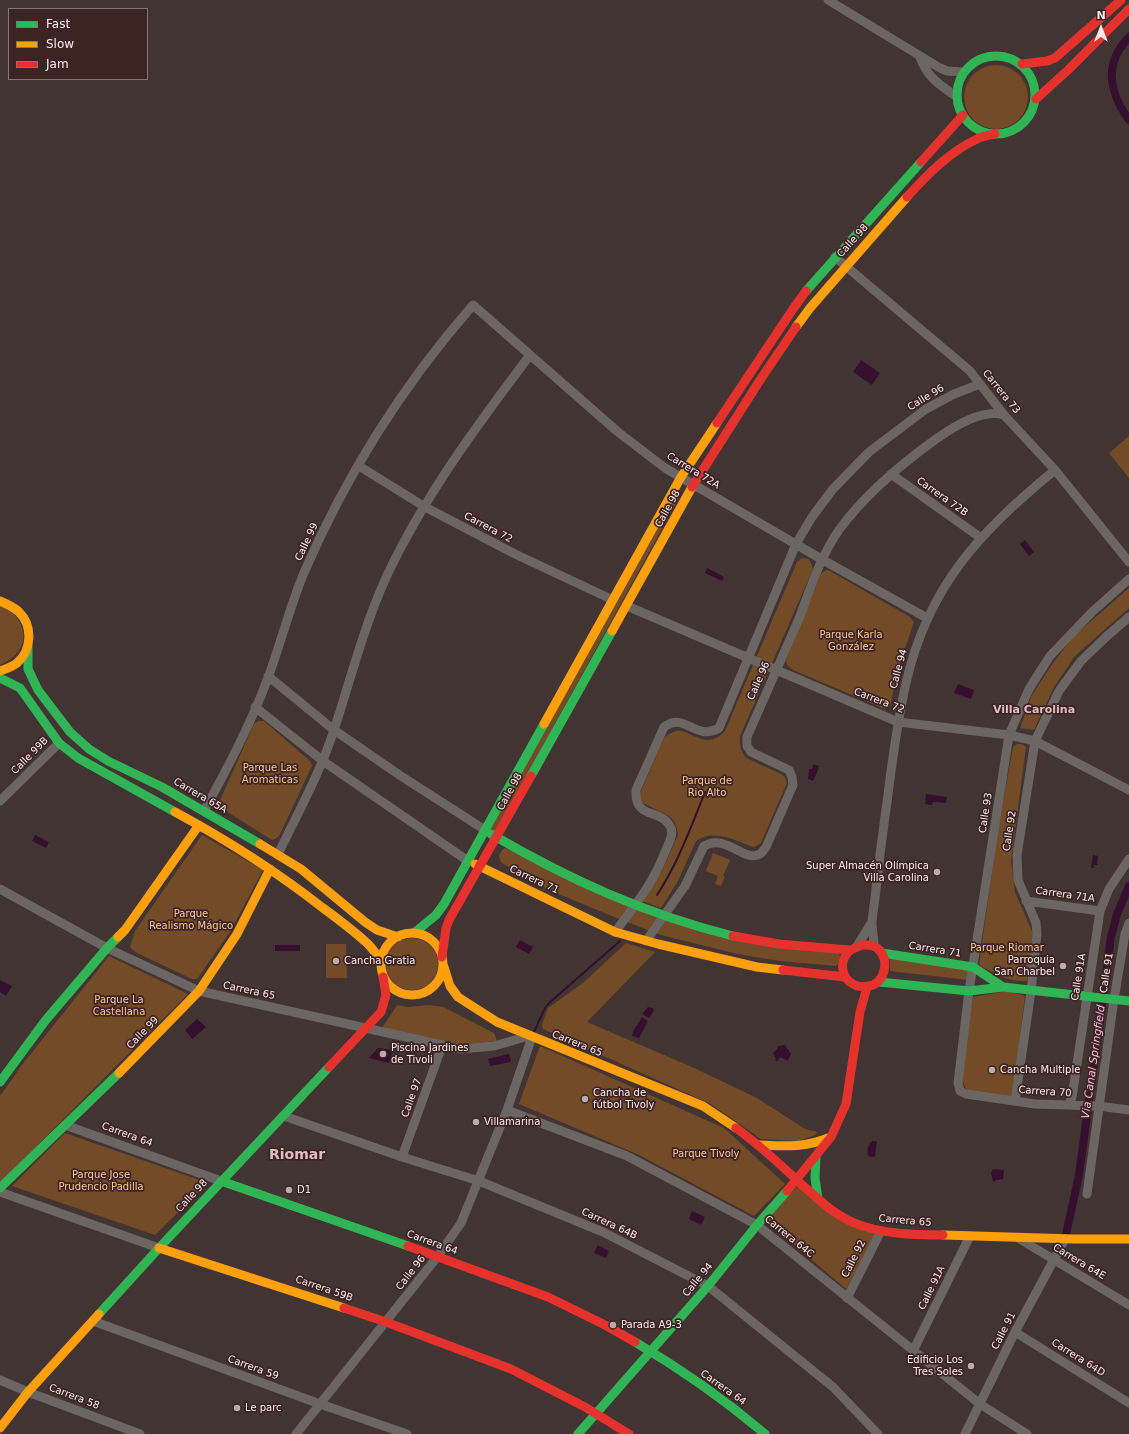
<!DOCTYPE html>
<html>
<head>
<meta charset="utf-8">
<style>
	body { margin:0 }
	#map { position:relative; width:1129px; height:1434px; overflow:hidden; background:#423433; font-family:"DejaVu Sans",sans-serif }
	canvas { display:block }
	.legend { position:absolute; left:8px; top:8px; width:140px; height:72px; box-sizing:border-box; background:#3d2423; border:1px solid #8a7473; margin:0; padding:5px 7px; list-style:none; font-size:12px; color:#fdebeb }
	.legend li { display:flex; align-items:center; gap:8px; height:20px }
	.legend b { width:20px; border:1px solid #8a7473 }
	.north { position:absolute; left:1081px; top:8px; width:40px; height:40px; -webkit-text-stroke:3px #3d2423; paint-order:stroke; rotate:0deg; font-size:11px; font-weight:700; line-height:16px; text-align:center; color:#fdebeb }
	.north::after { content:''; display:block; margin:auto; width:14px; height:18px; background:#fdebeb; clip-path:polygon(50% 0,100% 100%,50% 72%,0 100%) }
</style>
</head>
<body>
<div id="map">
<canvas width="1129" height="1434"></canvas>
<ul class="legend">
<li><b style="height:5px;background:#30b455"></b>Fast</li>
<li><b style="height:5px;background:#ff9f0a"></b>Slow</li>
<li><b style="height:5px;background:#e5322d"></b>Jam</li>
</ul>
<div class="north">N</div>
</div>
<script>
const ctx = document.querySelector('canvas').getContext('2d');
ctx.lineJoin = 'round';
function fill(path, color) { ctx.fillStyle = color; ctx.fill(path, 'evenodd'); }
function trace(path, color, width, dash) { ctx.strokeStyle = color; ctx.lineWidth = width; ctx.lineCap = dash ? 'butt' : 'round'; ctx.setLineDash(dash || []); ctx.stroke(path); }
function label(font, color, halo, rows, align = 'center') {
  ctx.font = font + ' "DejaVu Sans",sans-serif'; ctx.lineWidth = 3.5; ctx.setLineDash([]); ctx.textBaseline = 'middle'; ctx.strokeStyle = halo; ctx.fillStyle = color; for (const [text, x, y, turn = 0] of rows) {
    ctx.save(); ctx.translate(x, y); ctx.rotate((+turn || 0) * Math.PI / 180); ctx.textAlign = isNaN(turn) ? turn : align; if (halo) ctx.strokeText(text, 0, 0); ctx.fillText(text, 0, 0); ctx.restore();
  }
}
const green = new Path2D(`
	M964 97a32 32 0 1 1 64 0a32 32 0 1 1-64 0Z
	M1129 436V478L1109 453Z
	M677 492 681 494 495 833 490 829Z
	M802 558 808 559 811 563 813 569 740 736C739 745 741 751 746 758L781 774 785 777 787 783 761 843 754 847C735 841 715 828 696 841L678 881 661 908 642 901 661 873 678 835C677 827 675 821 669 816L641 802 639 796 664 738C668 735 672 731 678 731 681 730 684 732 687 733 702 740 712 745 725 731L797 562Z
	M827 570 830 571 910 617 914 622 896 676 891 703 885 709 793 670 787 665 786 660 821 574 824 571Z
	M1129 588V608L1075 656 1054 687 1034 730 1020 728 1032 695 1053 663 1074 636Z
	M0 605C3 606 9 608 11 610 13 612 15 616 17 618 31 638 21 656 0 665Z
	M258 721H264L310 761 312 766 279 836 275 839 272 840 221 808 218 805 254 724Z
	M1017 744H1022L1026 747 1011 860 1015 892 1034 936 1027 981C1007 982 996 974 979 965L997 836 1013 747Z
	M202 835 263 870 230 932 197 979H192L135 952 130 947 135 931Z
	M505 848 670 920 839 953 840 957 838 964 836 966 780 961 737 954 661 935 617 918 551 891 502 863C497 857 499 852 505 848Z
	M713 853 730 860 723 876 725 877 721 886 715 884 718 876 706 871Z
	M386 964a26 26 0 1 1 52 0a26 26 0 1 1-52 0Z
	M626 943 655 952 587 1022 692 1067 757 1098 805 1129 818 1132 815 1135 799 1141 761 1139 711 1104 543 1029 542 1025 548 1008 583 983Z
	M326 944H346L347 978H326Z
	M109 956 188 994 0 1183V1096L25 1061Z
	M890 956 970 968 968 980 890 971Z
	M1008 991 1025 996 1012 1097 967 1091 961 1078 973 997Z
	M397 1005 408 1007 429 1005 443 1007 494 1033 497 1041 467 1044H454L382 1028Z
	M540 1046 724 1128 785 1184 754 1216 639 1155 519 1104Z
	M65 1133 208 1183 155 1235 12 1186Z
	M797 1187 876 1234 846 1289 766 1221Z`);
const water = new Path2D(`
	M861 360 880 373 872 385 853 372Z
	M1025 540 1034 552 1029 556 1020 544Z
	M707 568 724 577 722 581 705 573Z
	M958 684 974 690 971 699 954 693Z
	M813 764 819 766 817 773 813 781 808 779 809 769H812Z
	M926 794 947 797 946 803 933 802 932 805 925 804Z
	M35 835 49 842 46 848 32 841Z
	M1093 855 1098 856 1097 865H1094V868H1091Z
	M520 940 533 947 529 954 516 947Z
	M275 945H300V951H275Z
	M0 980 12 986 6 996 0 992Z
	M648 1007 653 1008 654 1011 649 1018 642 1014Z
	M642 1017 648 1021 639 1038 632 1036C633 1028 639 1024 642 1017Z
	M197 1019 206 1027 192 1039 185 1030Z
	M785 1045 791 1054 788 1061 780 1057 777 1062 775 1060 776 1059 773 1053 777 1049 778 1046Z
	M378 1048 393 1050 389 1063 369 1058Z
	M509 1054 511 1062 490 1066 488 1059Z
	M872 1141H877L875 1157H869C866 1152 868 1145 872 1141Z
	M993 1169 1004 1170 1003 1179 996 1180 993 1182 991 1173Z
	M692 1211 705 1217 701 1225 689 1219Z
	M598 1245 609 1251 606 1258 594 1253Z`);
const stream = new Path2D(`
	M657 895C678 863 691 827 705 792
	M534 1032 545 1008 549 1003 620 941`);
const canal = new Path2D(`
	M1129 37C1103 64 1109 92 1129 120
	M1065 1239 1079 1175 1111 937 1117 914 1129 886`);
const street = new Path2D(`
	M828 0 940 68 947 71 964 72
	M919 55C928 78 937 83 957 97
	M835 257 970 371 1004 415 1055 470 1129 562
	M359 466 425 507 515 554 613 600
	M891 474 981 538
	M1129 579 1092 612 1050 656 1029 689 1009 735 969 991 958 1083 960 1091 966 1094 1035 1104 1098 1106 1129 1110
	M627 606 898 722 1009 735 1035 741 1129 790
	M268 676 334 730 401 776 485 830
	M255 707 323 761 468 861
	M0 801 59 743
	M204 811C228 767 252 722 269 675 281 642 290 607 303 575 345 477 403 385 473 305L618 432 665 468 823 560 927 618
	M278 854C298 813 320 773 334 730 353 672 367 613 395 559 432 486 481 420 530 355
	M0 889 107 948 199 991 460 1049 494 1046 529 1036
	M1026 901 1100 911
	M615 932C629 913 644 895 655 874 659 867 662 859 665 852 668 844 675 834 670 826 660 808 634 820 636 790L664 727C685 711 695 742 719 728L796 544 812 517 833 489 869 452 926 409 954 394 980 384
	M646 941 685 886 704 846C726 833 744 863 760 854 762 853 764 849 766 847L793 785 792 777 789 770 751 752 747 746V737C764 698 781 660 798 621 810 590 820 557 839 530 865 494 900 465 936 439 953 427 983 408 1004 415
	M857 946 872 922
	M874 946C874 938 872 930 872 922 873 911 875 900 876 889 879 860 883 831 887 802 892 762 897 722 906 683 928 586 981 530 1055 470
	M1015 1101 1031 991 1037 934 1036 923 1018 880 1017 855 1035 741 1059 691 1081 661 1106 637 1129 617
	M1069 1105 1072 1097 1100 911 1109 889 1129 859
	M507 1110 627 1156 757 1225 980 1404 1027 1434
	M284 1116 402 1157 479 1181 603 1232 708 1286 833 1387 878 1434
	M65 1125 221 1181
	M402 1157 442 1046
	M0 1192 159 1248
	M1087 1194 1114 999 1125 934 1129 923
	M1018 1238 1129 1305
	M847 1298 881 1231
	M93 1321 320 1404 407 1434
	M1015 1332 1129 1403
	M913 1351 970 1236
	M0 1380 28 1392 140 1434
	M296 1434 438 1256 461 1223 507 1110 532 1037
	M965 1434 1015 1332 1065 1239`);
const fast = new Path2D(`
	M957 95a39 39 0 1 1 78 0a39 39 0 1 1-78 0Z
	M806 291 921 162
	M28 647V669L38 690 70 732 89 749 108 761 162 787 260 844
	M0 678 20 688 59 743 78 758 175 812
	M531 776 612 631
	M491 834C568 879 645 914 733 936
	M414 933 436 915 444 904 544 724
	M882 953 973 967 1003 987
	M879 982 969 991 1003 987 1129 1001
	M0 1082 45 1021 107 948 118 937
	M816 1156 815 1178 818 1199
	M221 1181 408 1246
	M0 1188 119 1073
	M99 1314 159 1248 329 1067
	M635 1342C681 1369 725 1400 765 1434
	M578 1434 708 1286 757 1225 787 1191`);
const slow = new Path2D(`
	M796 327 810 308 907 197
	M0 601C7 604 14 607 19 612 33 626 32 650 17 663 12 667 6 669 0 671
	M612 631 692 487
	M544 724 681 477 717 423
	M175 812C227 840 277 872 323 908 338 919 354 931 368 944 373 949 377 955 381 961
	M260 844 301 869 365 922 377 930 398 937
	M475 864 615 932 658 944 757 967 783 970
	M381 964a31 31 0 1 1 62 0a31 31 0 1 1-62 0Z
	M118 937 125 930 199 825
	M443 964 450 986 458 997 497 1022 703 1106 736 1128
	M119 1073 199 991 237 934 270 869
	M759 1145C783 1146 805 1148 828 1138
	M943 1235 1074 1239H1129
	M159 1248 344 1308
	M0 1428 28 1392 99 1314`);
const jam = new Path2D(`
	M1022 64 1047 61 1055 58 1121 0
	M1036 99 1068 70 1129 9
	M921 162 963 115
	M907 197C927 175 949 152 977 139 982 136 989 135 995 134
	M717 423 793 309 806 291
	M692 487 762 377 796 327
	M733 936 779 944 849 950
	M862 945C867 945 872 944 877 948 891 958 885 985 868 986 863 987 857 987 853 984 840 977 839 959 851 950 854 948 858 947 862 945Z
	M442 957 446 928 449 920 531 776
	M783 970 845 977
	M329 1067 381 1012 386 995 383 977
	M736 1128C759 1145 780 1164 801 1184 817 1198 832 1213 852 1222 880 1234 913 1235 943 1235
	M787 1191 831 1137 846 1104 860 1012 867 987
	M408 1246 548 1297 605 1325 635 1342
	M344 1308 386 1322 511 1369 585 1407 629 1434`);
const markers = [
	[937,872,4,"#bcabab"],
	[336,961,4,"#bcabab"],
	[1063,966,4,"#bcabab"],
	[383,1054,4,"#bcabab"],
	[992,1070,4,"#bcabab"],
	[585,1099,4,"#bcabab"],
	[476,1122,4,"#bcabab"],
	[289,1190,4,"#bcabab"],
	[613,1325,4,"#bcabab"],
	[971,1366,4,"#bcabab"],
	[237,1408,4,"#bcabab"]
];
const streetNames = [
	["Calle 98",853,241,-48],
	["Carrera 73",1001,392,51],
	["Calle 96",926,398,-31],
	["Carrera 72A",693,471,31],
	["Carrera 72B",942,497,35],
	["Calle 98",668,509,-61],
	["Carrera 72",488,528,28],
	["Calle 99",307,542,-65],
	["Calle 94",899,669,-75],
	["Calle 96",759,681,-66],
	["Carrera 72",879,701,21],
	["Calle 99B",30,756,-45],
	["Calle 98",510,792,-61],
	["Carrera 65A",200,796,30],
	["Calle 93",986,813,-81],
	["Calle 92",1010,831,-81],
	["Carrera 71",534,880,25],
	["Carrera 71A",1065,895,8],
	["Carrera 71",935,950,9],
	["Calle 91",1107,973,-81],
	["Calle 91A",1079,977,-81],
	["Carrera 65",249,991,12],
	["Calle 99",143,1033,-46],
	["Carrera 65",577,1044,22],
	["Carrera 70",1045,1092,4],
	["Calle 97",412,1098,-70],
	["Carrera 64",127,1135,20],
	["Calle 98",192,1196,-47],
	["Carrera 65",905,1221,5],
	["Carrera 64B",609,1224,25],
	["Carrera 64C",789,1237,39],
	["Carrera 64",432,1243,20],
	["Calle 92",854,1259,-63],
	["Carrera 64E",1079,1262,31],
	["Calle 96",411,1273,-52],
	["Calle 94",698,1280,-50],
	["Calle 91A",932,1288,-64],
	["Carrera 59B",324,1289,19],
	["Calle 91",1004,1331,-63],
	["Carrera 64D",1078,1358,32],
	["Carrera 59",253,1368,20],
	["Carrera 64",723,1388,35],
	["Carrera 58",74,1397,21]
];
const parkNames = [
	["Parque Karla",851,635],
	["González",851,647],
	["Parque Las",270,768],
	["Aromaticas",270,780],
	["Parque de",707,781],
	["Rio Alto",707,793],
	["Parque",191,914],
	["Realismo Mágico",191,926],
	["Parque Riomar",1007,948],
	["Parque La",119,1000],
	["Castellana",119,1012],
	["Parque Tivoly",706,1154],
	["Parque Jose",101,1175],
	["Prudencio Padilla",101,1187]
];
const poiNames = [
	["Super Almacén Olímpica",929,866,"right"],
	["Villa Carolina",929,878,"right"],
	["Parroquia",1055,960,"right"],
	["San Charbel",1055,972,"right"],
	["Cancha Gratia",344,961],
	["Piscina Jardines",391,1048],
	["de Tivoli",391,1060],
	["Cancha Multiple",1000,1070],
	["Cancha de",593,1093],
	["fútbol Tivoly",593,1105],
	["Villamarina",484,1122],
	["D1",297,1190],
	["Parada A9-3",621,1325],
	["Edificio Los",963,1360,"right"],
	["Tres Soles",963,1372,"right"],
	["Le parc",245,1408]
];
const neighbourhoodNames = [
	["Villa Carolina",1034,710]
];
const waterNames = [
	["Via Canal Springfield",1094,1062,-82]
];
const districtNames = [
	["Riomar",297,1155]
];
fill(green, '#734c27');
fill(water, '#360e2e');
trace(stream, '#360e2e', 2);
trace(canal, '#360e2e', 8);
trace(street, '#6b6564', 9);
trace(fast, '#30b455', 9);
trace(slow, '#ff9f0a', 9);
trace(jam, '#e5322d', 9);
for (const [x, y, r, color] of markers) { const dot = new Path2D(); dot.arc(x, y, r, 0, 2 * Math.PI); ctx.fillStyle = color; ctx.fill(dot); trace(dot, '#3d2423', 1.5); }
label('10px', '#fdebeb', '#3d2423', streetNames);
label('10px', '#fdc693', '#3d2423', parkNames);
label('10px', '#fdebeb', '#3d2423', poiNames, 'left');
label('bold 11px', '#e0bebd', '#3d2423', neighbourhoodNames);
label('italic 11px', '#f8bbe7', '#3d2423', waterNames);
label('bold 14px', '#e0bebd', '#3d2423', districtNames);
</script>
</body>
</html>
